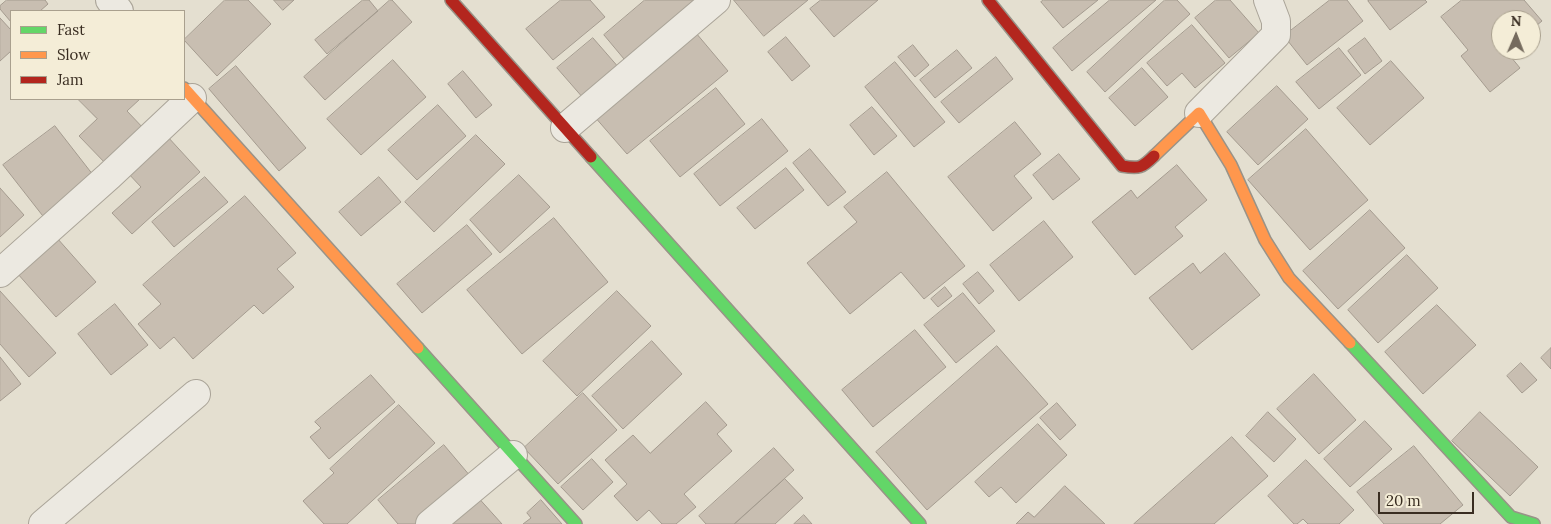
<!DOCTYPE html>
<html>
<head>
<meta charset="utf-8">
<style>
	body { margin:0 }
	#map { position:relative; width:1551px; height:524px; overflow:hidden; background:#e4dfd0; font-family:Lora,serif }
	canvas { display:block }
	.legend { position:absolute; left:10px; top:10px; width:175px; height:90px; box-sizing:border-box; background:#f4edd7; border:1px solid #a9a08e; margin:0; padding:6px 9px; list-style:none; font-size:15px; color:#392d21 }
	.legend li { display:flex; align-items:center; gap:10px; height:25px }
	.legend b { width:25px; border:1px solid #a9a08e }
	.north { position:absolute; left:1491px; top:10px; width:50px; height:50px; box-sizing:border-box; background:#f4edd7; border:1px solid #a9a08e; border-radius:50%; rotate:1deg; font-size:14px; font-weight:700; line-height:20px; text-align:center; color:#392d21 }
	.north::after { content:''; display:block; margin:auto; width:18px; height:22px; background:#756b5e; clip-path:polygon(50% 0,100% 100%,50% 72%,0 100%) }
	.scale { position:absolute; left:1378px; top:492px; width:96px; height:22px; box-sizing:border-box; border:2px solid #392d21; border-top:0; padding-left:6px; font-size:15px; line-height:18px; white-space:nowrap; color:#392d21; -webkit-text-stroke:4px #f4edd7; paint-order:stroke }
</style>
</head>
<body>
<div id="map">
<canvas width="1551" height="524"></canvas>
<ul class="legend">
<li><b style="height:6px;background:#63d668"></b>Fast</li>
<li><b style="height:6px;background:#ff974d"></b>Slow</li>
<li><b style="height:6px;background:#b3261e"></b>Jam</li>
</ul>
<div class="north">N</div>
<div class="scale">20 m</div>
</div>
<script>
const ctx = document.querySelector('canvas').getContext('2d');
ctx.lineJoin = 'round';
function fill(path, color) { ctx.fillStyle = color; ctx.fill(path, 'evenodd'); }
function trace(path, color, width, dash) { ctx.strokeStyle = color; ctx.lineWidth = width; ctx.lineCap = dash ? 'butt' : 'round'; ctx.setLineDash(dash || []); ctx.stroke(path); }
const building = new Path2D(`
	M7 0H45L48 4 40 11H11V22L0 9V6Z
	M225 0H248L271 24 217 76 184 40Z
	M274 0H294L283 10Z
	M363 0H369L378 11 327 54 315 40Z
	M390 0H392L412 22 325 100 304 77Z
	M561 0H590L605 17 553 60 526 29Z
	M645 0H707L629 65 604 35Z
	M734 0H808L764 36Z
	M821 0H878L834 37 810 9Z
	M1044 0H1098L1063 28 1041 2Z
	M1110 0H1156L1072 71 1053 48Z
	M1165 0H1177L1190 14 1105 92 1087 72Z
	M1216 0H1230L1259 33 1229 58 1195 18Z
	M1330 0H1347L1363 21 1307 65 1284 36Z
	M1370 0H1425L1427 2 1390 30 1368 1Z
	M1462 0H1524L1542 21 1531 30V20H1501V50H1507L1506 51 1520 68 1490 92 1461 56 1468 50 1441 17Z
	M0 18 11 30V51L0 61Z
	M1192 25 1225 63 1195 88 1182 73 1167 86 1147 63Z
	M696 33 728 71 627 154 594 116Z
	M786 37 810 66 792 81 768 52Z
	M593 38 620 69 584 99 557 68Z
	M1365 38 1382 61 1365 74 1348 51Z
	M913 45 929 65 915 77 898 57Z
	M1339 48 1361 75 1319 109 1296 82Z
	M957 50 972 68 935 98 920 80Z
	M996 57 1013 79 959 123 941 102Z
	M393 60 426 97 361 155 327 119Z
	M1391 61 1424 98 1370 145 1337 108Z
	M895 62 945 122 914 147 865 87Z
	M236 66 306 148 279 171 209 89Z
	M1142 68 1168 97 1135 126 1109 98Z
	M463 71 492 105 476 118 448 84Z
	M1277 86 1308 119 1258 165 1227 132Z
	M716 88 745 124 680 177 650 141Z
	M78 99H140L127 111 145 130 108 166 79 136 97 119Z
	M438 105 466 136 417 180 388 150Z
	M872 107 897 136 874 155 850 125Z
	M762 119 788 151 720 206 694 174Z
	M1015 122 1041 154 1014 176 1032 198 993 231 948 177Z
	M55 126 97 180 46 220 3 165Z
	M1306 129 1368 200 1310 250 1248 180Z
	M476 135 505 164 434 232 405 202Z
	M167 136 200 172 132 234 112 213 141 187 127 172Z
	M810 149 846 192 828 206 793 163Z
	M1059 154 1080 179 1053 200 1033 175Z
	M1177 165 1207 200 1175 227 1183 236 1135 275 1092 222 1131 190 1137 198Z
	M786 168 804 190 755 229 737 208Z
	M887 172 965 266 924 299 901 272 850 314 807 263 857 222 844 207Z
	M519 175 550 207 500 253 470 220Z
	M205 177 228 202 174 247 152 222Z
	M379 177 401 202 361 236 339 212Z
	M0 188 24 215 0 237Z
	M245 196 296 253 277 269 294 287 263 314 254 305 193 359 174 337 160 349 138 324 161 304 143 285Z
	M1370 210 1405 248 1338 309 1303 271Z
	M554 218 608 282 522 354 467 290Z
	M1044 221 1073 257 1019 301 990 265Z
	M467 225 492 254 422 313 397 284Z
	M57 238 96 282 56 317 17 273Z
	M1225 253 1260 295 1192 350 1149 298 1193 263 1200 273Z
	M1407 255 1438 288 1378 343 1348 310Z
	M978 272 994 291 979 304 963 284Z
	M945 287 952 296 938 307 931 299Z
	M0 291 56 353 29 377 0 344Z
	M617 291 651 326 577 396 543 361Z
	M963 293 995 331 956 363 924 325Z
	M115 304 148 345 111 375 78 334Z
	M1437 305 1476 345 1423 394 1385 352Z
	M915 330 946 367 873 427 842 390Z
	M652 341 682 374 623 429 592 396Z
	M997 346 1048 404 927 510 876 452Z
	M1551 348V369L1541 358Z
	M0 357 21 384 0 401Z
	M1521 363 1537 380 1522 393 1507 376Z
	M1314 374 1356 420 1319 454 1277 409Z
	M371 375 395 402 329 459 310 437 321 428 315 422Z
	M583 393 617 430 558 484 524 448Z
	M706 402 727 425 717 434 732 451 684 494 696 507 676 524H662L649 510 637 521 614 496 627 484 605 460 633 435 650 453Z
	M1057 403 1076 425 1060 440 1040 418Z
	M399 405 435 443 347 524H324L303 501 334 473 330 469Z
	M1268 412 1296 439 1274 462 1246 436Z
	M1480 412 1538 467 1510 496 1452 441Z
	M1365 421 1392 449 1350 487 1324 459Z
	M1038 424 1067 455 1016 503 1001 487 989 497 975 482Z
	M1232 437 1268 476 1214 524H1134Z
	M444 445 471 477 415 524H398L378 500Z
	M1414 446 1463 505 1440 524H1384L1357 492Z
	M774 448 794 470 734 524H706L699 516Z
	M592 459 613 482 583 510 561 487Z
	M1306 460 1354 510 1339 524H1308L1303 519 1297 524H1294L1268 496Z
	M785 479 803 498 775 524H735Z
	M1065 486 1105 524H1016L1028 512 1034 517Z
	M475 494 502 524H440Z
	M541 500 562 524H523L531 518 527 513Z
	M804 515 812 524H794Z`);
const street = new Path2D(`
	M110 0 119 11
	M1199 113 1276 35V21L1268 0
	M565 128 716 0
	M0 273 109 176 192 98
	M43 524 196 394
	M430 524 513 455`);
const fast = new Path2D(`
	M591 157 920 524
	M1350 343 1511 517 1534 524
	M418 348 576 524`);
const slow = new Path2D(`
	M184 88 418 348
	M1154 156 1199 113 1231 165 1265 240 1289 278 1350 343`);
const jam = new Path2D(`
	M451 0 591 157
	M988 0 1122 166C1139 169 1142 168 1154 156`);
fill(building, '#c8beb1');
trace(building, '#a49b8f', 1);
trace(street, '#aaa498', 30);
trace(fast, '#999388', 14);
trace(slow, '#999388', 14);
trace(jam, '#999388', 14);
trace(street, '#ece9e1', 28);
trace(fast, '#63d668', 11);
trace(slow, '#ff974d', 11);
trace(jam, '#b3261e', 11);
</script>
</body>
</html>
